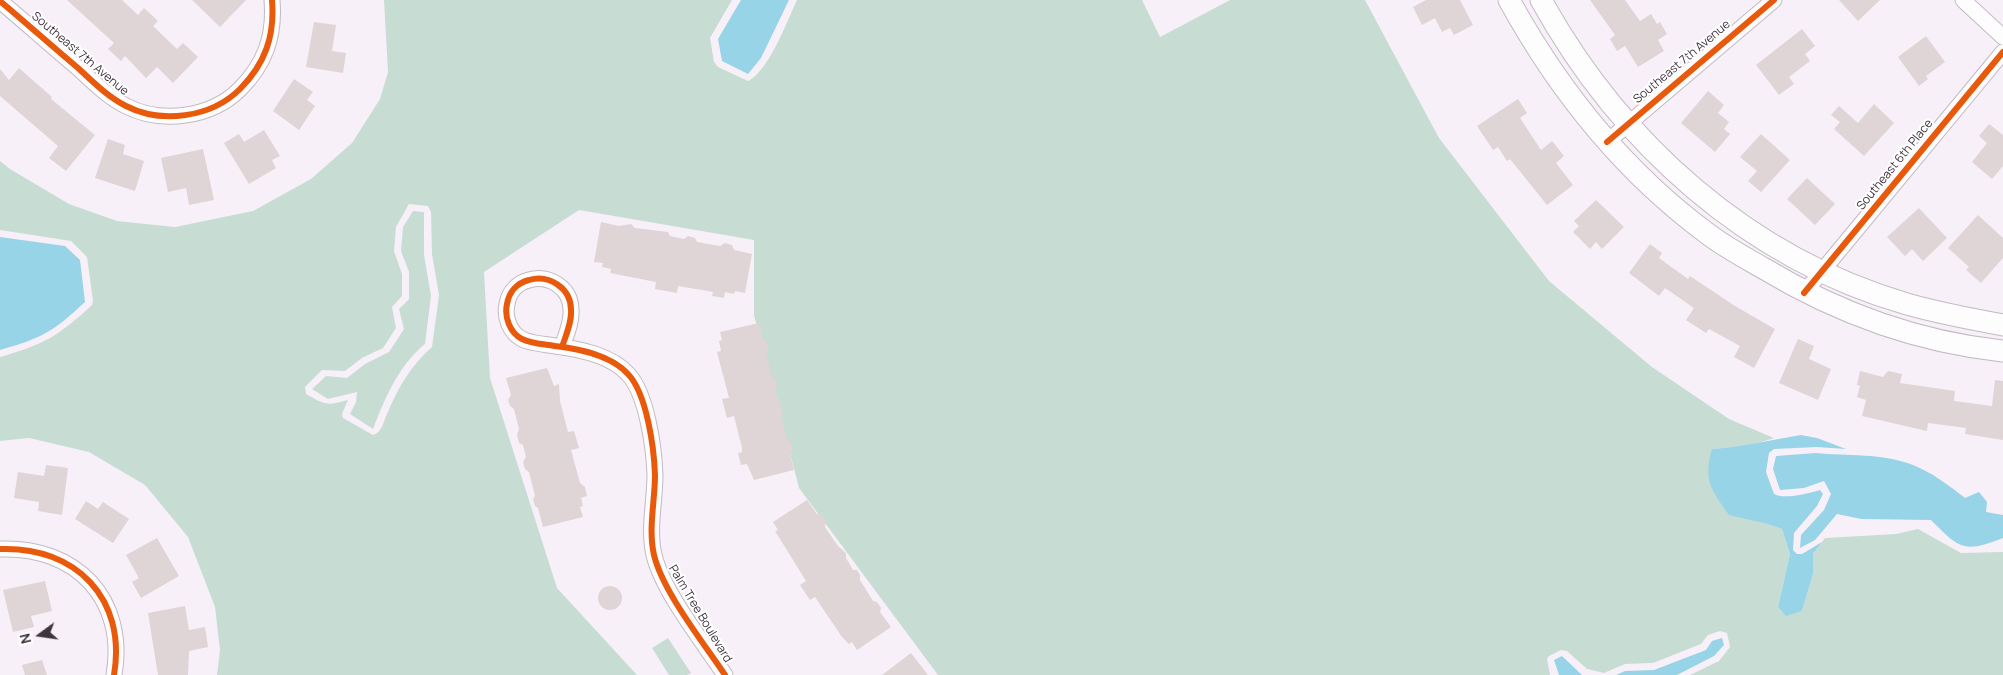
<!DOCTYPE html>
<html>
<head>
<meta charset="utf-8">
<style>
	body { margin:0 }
	#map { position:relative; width:2003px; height:675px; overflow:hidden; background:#f8f0f8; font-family:Manrope,sans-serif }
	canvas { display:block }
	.north { position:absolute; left:15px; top:610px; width:50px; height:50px; -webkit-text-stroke:4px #fff; paint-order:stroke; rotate:256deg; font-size:14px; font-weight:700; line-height:20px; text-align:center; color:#3e343e }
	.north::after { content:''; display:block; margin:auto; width:18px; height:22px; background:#3e343e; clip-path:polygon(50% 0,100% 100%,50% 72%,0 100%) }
</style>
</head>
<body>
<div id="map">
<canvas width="2003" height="675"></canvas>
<div class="north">N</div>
</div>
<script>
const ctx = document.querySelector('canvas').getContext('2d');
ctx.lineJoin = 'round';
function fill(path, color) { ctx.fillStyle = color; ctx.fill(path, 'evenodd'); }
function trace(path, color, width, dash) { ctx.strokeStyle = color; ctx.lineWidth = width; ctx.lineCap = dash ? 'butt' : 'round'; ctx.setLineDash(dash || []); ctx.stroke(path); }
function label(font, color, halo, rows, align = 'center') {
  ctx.font = font + ' Manrope,sans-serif'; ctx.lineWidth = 4; ctx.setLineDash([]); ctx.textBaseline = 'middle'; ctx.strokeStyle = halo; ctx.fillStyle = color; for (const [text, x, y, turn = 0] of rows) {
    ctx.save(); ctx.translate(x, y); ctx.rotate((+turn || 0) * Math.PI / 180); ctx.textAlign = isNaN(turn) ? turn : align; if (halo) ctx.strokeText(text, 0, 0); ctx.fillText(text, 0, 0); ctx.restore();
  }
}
const green = new Path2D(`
	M384 0H732L710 38 714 62 718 67 748 81C769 71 787 21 797 0H1142L1160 37 1230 0H1365L1439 138 1549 281 1652 367 1729 419 1774 438 1749 446 1712 449 1764 523 1782 529 1790 554 1778 607 1786 615 1802 611 1813 574V554L1825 538 1896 534 1918 529 1961 553 2003 552V675H1690L1719 661 1730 647 1727 633 1720 631 1708 635 1701 644 1653 663 1625 664 1604 673 1587 669 1567 651 1561 650 1549 656 1547 659 1550 675H938L799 488 754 315V240L579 210 484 272 490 378 557 588 637 675H217L220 650 215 607 188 537 145 485 89 452 29 438 0 441V357C45 344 57 337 92 305L93 301 87 257 71 241 0 230V161L10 169 69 204 117 221 175 227 253 211 311 179 352 143 380 99 388 72ZM409 204 428 206 431 212 432 254 439 295 432 347C412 364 397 389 387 414 383 422 382 433 373 435L343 418 342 414 348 400C327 406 325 405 306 394L305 387 322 370 345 371 362 358 383 348 396 328 392 307 402 296V274L394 251 396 227Z
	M413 211 424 212V255L431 296 425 344C399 365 385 398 373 429L350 414 356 402 357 392 328 399 312 389 326 376 347 378 365 364 389 352 404 329 399 309 409 299V272L401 251 403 227Z
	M668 638 691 673 687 675H669L652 648Z`);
const water = new Path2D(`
	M741 0H789L761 58 748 74 722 61 718 39Z
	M0 237 65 246 80 260 85 302C53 332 42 338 0 350Z
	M1801 435 1817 438 1846 449 1817 447 1774 449 1769 453 1766 472 1774 494C1784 500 1809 493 1820 490L1823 494 1817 506 1794 533 1793 550 1797 554H1802L1822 542 1813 554V574L1802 611 1786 616 1778 607 1790 554 1782 529 1764 523 1729 515C1711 489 1703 481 1712 449 1742 447 1771 440 1801 435Z
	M1816 453C1847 456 1883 453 1913 465 1931 472 1950 486 1965 498L1979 492 1987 502 1986 512 2003 515V538C1963 554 1959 548 1931 520L1861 519 1837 514 1815 540 1800 548 1801 535 1824 510 1831 494 1824 481 1804 488 1780 490 1773 469 1776 456Z
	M1722 638 1724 645 1714 656 1677 675H1616L1625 671 1654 670 1706 650 1712 641Z
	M1562 656 1582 675H1559L1554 660Z`);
const building = new Path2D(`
	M67 0H122L138 15 144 8 158 21 153 26 177 49 183 43 198 57 173 83 157 67 146 78 125 56 121 61 108 49 114 43Z
	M192 0H246L220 27Z
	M1426 0H1460L1473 25 1454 35 1450 28 1442 32 1435 18 1422 25 1413 7Z
	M1590 0H1625L1640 21 1651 14 1657 24 1660 22 1667 34 1658 40 1664 51 1638 67 1625 46 1617 51 1610 39 1615 35Z
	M1839 0H1880L1858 21Z
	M314 22 336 25 332 51 346 53 343 73 306 67Z
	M1802 29 1815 46 1805 54 1810 61 1789 77 1794 84 1779 95 1756 65Z
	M1926 36 1945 62 1926 76 1928 79 1919 86 1898 57Z
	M19 68 52 97 51 99 95 135 66 171 49 158 58 146 0 96V69L9 80Z
	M294 79 313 92 307 100 315 106 299 130 273 111Z
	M1708 91 1724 105 1718 113 1729 122 1724 129 1730 134 1715 152 1681 123Z
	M1518 99 1527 113 1520 118 1541 150 1552 141 1564 156 1556 163 1573 185 1547 205 1510 159 1507 161 1498 147 1493 150 1477 126Z
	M1874 104 1894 123 1864 156 1834 129 1840 122 1831 115 1839 106 1858 123Z
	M1989 124 2003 135V166L1992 179 1972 162 1987 143 1979 136Z
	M264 130 280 156 272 160 276 168 249 184 224 143 239 134 244 142Z
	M1761 134 1790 160 1761 192 1748 181 1757 171 1740 157Z
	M108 139 125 145 123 154 144 161 135 191 95 178Z
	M203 149 214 200 189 205 186 188 168 192 161 158Z
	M1807 178 1835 204 1815 225 1787 199Z
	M1596 200 1624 227 1602 249 1596 242 1590 249 1573 232 1579 226 1574 221Z
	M1919 208 1947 238 1923 261 1912 249 1905 256 1887 237Z
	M1978 215 2003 238V258L1981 283 1966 270 1969 267 1948 248Z
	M601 222 619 226 631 224 635 228 668 232 670 236 684 239 688 236 695 238 697 242 720 246 725 243 732 245 734 250 752 254 745 293 735 291 734 294 725 292 724 298 712 296 713 292 678 286 677 293 655 289 656 282 610 273 611 269 602 267 603 263 594 262Z
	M1650 244 1662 253 1659 258 1688 279 1690 276 1735 306 1775 329 1754 368 1734 357 1740 346 1709 329 1706 333 1686 320 1694 308 1665 288 1659 296 1629 273Z
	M759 323 763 340 767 343 769 350 766 354 772 377 776 379 777 385 775 390 783 413 781 416 787 439 791 442 793 449 790 454 794 470 754 480 747 464 741 465 738 453 742 452V448L734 416 727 418 722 399 729 398 717 352 721 351 719 341 722 340 720 332Z
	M1798 339 1814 346 1809 359 1831 369 1818 400 1779 383Z
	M547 368 554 386 559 384 560 401 568 432 574 431 579 448 571 450 580 483 585 487 587 496 581 498 583 506 580 507 583 517 543 527 538 508 535 506 533 499 535 496 529 472 525 469 523 462 526 457 523 445 519 443 517 435 519 429 514 409 510 406 508 400 511 395 506 378Z
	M1860 371 1883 377 1888 371 1902 374 1900 383 1955 391 1954 401 1992 406 1995 380 2003 381V440L1965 434 1966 428 1928 423 1927 431 1862 416 1866 400 1857 397 1860 386 1857 385Z
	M46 465 68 468 62 515 38 511 39 502 14 498 18 472 44 476Z
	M807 500 817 514 822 515 826 521 825 527 838 546 846 553V558L853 570H857L860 575V580L873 601 877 602 881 608 880 612 891 627 857 650 852 642 849 644 842 637 815 597 810 600 800 585 806 581 775 531 778 530 773 522Z
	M86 501 98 509 103 502 129 519 113 543 75 519Z
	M157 538 179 576 141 598 132 582 139 578 126 555Z
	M45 581 52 611 31 616 34 627 13 632 3 590Z
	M598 598a12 12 0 1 1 24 0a12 12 0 1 1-24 0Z
	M185 606 189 630 205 627 208 647 189 651 188 675H158L148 613Z
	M911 653 928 675H882Z
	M42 660 47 675H25L22 665Z`);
const street = new Path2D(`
	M1963 0 2003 37
	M0 1C26 23 52 46 78 68 93 82 108 97 126 106 161 124 211 118 240 89 265 64 275 36 272 0
	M1607 142 1774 0
	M1804 293 2003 52
	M562 347C566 335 572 322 571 310 571 288 549 274 529 280 517 283 509 292 507 304 504 317 510 333 522 339 532 344 545 344 555 346 580 349 611 355 628 374 647 394 654 448 655 475 655 501 648 529 654 555 663 592 703 642 725 675
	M0 549C76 546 127 599 114 675`);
const secondary = new Path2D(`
	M1509 0C1559 91 1624 172 1708 234 1725 247 1744 257 1763 268 1836 312 1917 342 2003 351
	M1541 0C1620 143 1748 258 1907 304 1938 313 1971 319 2003 325`);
const cycleway = new Path2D(`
	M0 1C26 23 52 46 78 68 93 82 108 97 126 106 161 124 211 118 240 89 265 64 275 36 272 0
	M1607 142 1774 0
	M1804 293 2003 52
	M562 347C566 335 572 322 571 310 571 288 549 274 529 280 517 283 509 292 507 304 504 317 510 333 522 339 532 344 545 344 555 346 580 349 611 355 628 374 647 394 654 448 655 475 655 501 648 529 654 555 663 592 703 642 725 675
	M0 549C76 546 127 599 114 675`);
const streetNames = [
	["Southeast 7th Avenue",80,54,40],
	["Southeast 7th Avenue",1682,62,-40],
	["Southeast 6th Place",1895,165,-51],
	["Palm Tree Boulevard",700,614,59]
];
fill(green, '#c7ddd3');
fill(water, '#97d4e7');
fill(building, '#dfd4d6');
trace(street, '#c2bac2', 17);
trace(secondary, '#c2bac2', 23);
trace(street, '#fefdfe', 15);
trace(secondary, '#fefdfe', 21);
trace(cycleway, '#e8590c', 6);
label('12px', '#3e343e', '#fff', streetNames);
</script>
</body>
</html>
